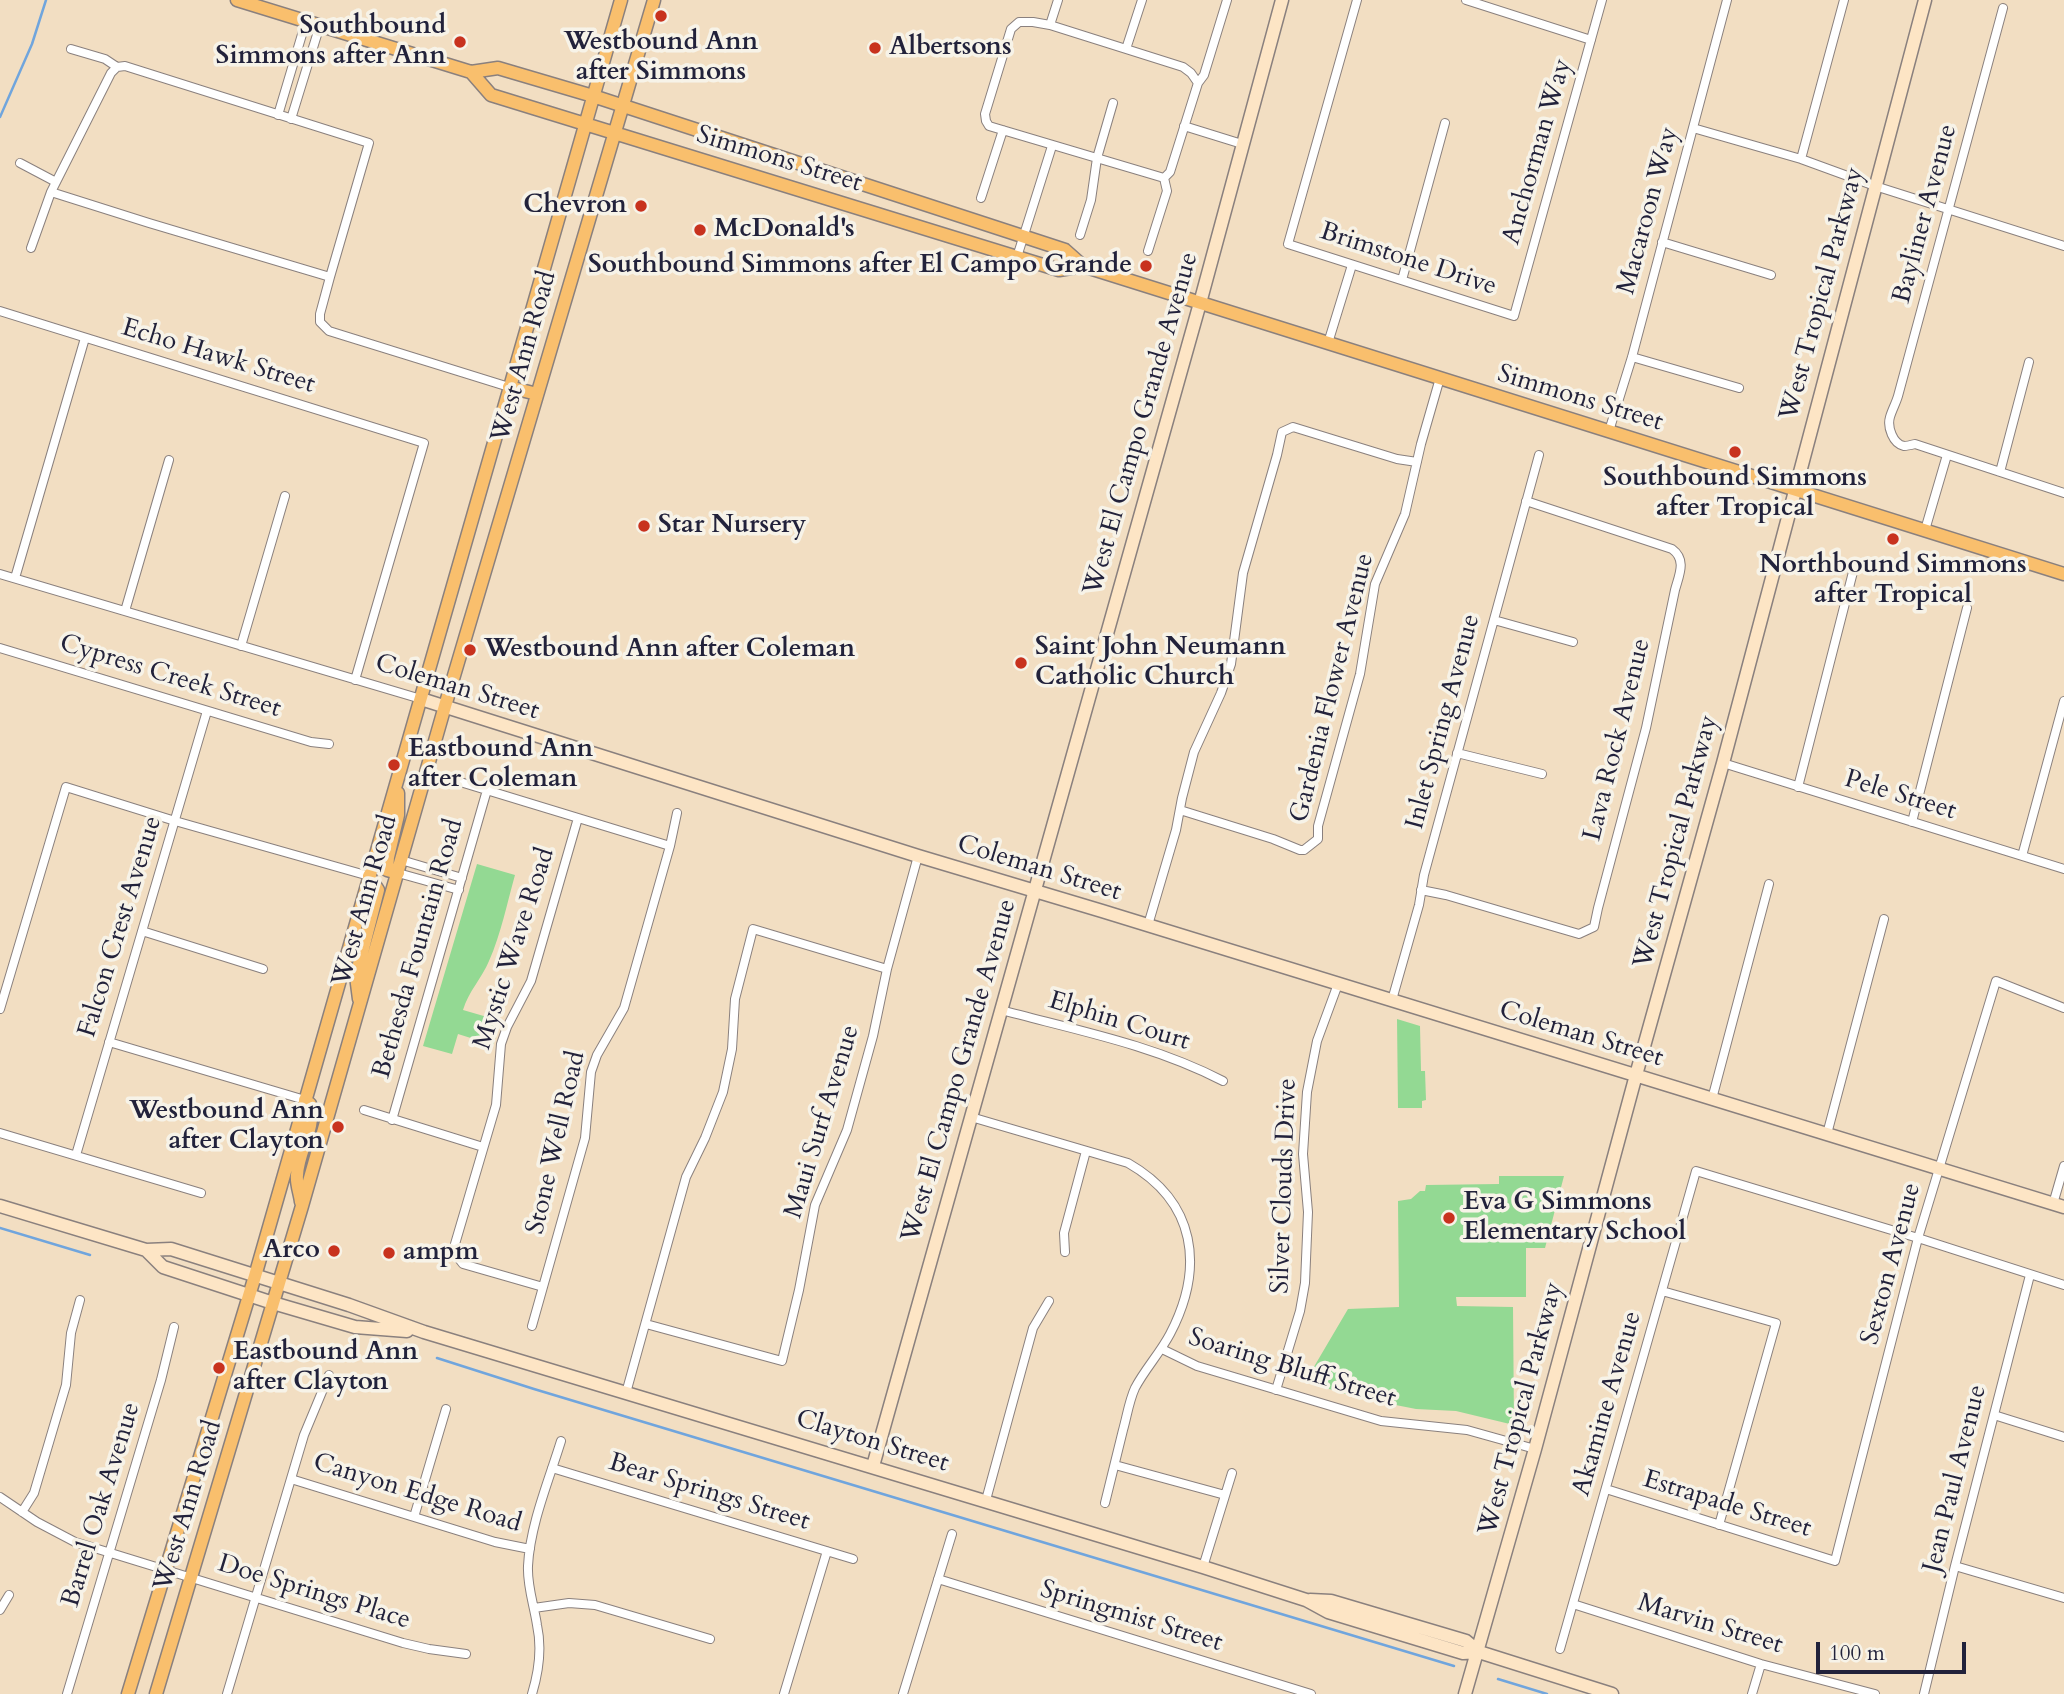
<!DOCTYPE html>
<html>
<head>
<meta charset="utf-8">
<style>
	body { margin:0 }
	#map { position:relative; width:2064px; height:1694px; overflow:hidden; background:#f2dec2; font-family:Cardo,serif }
	canvas { display:block }
	.scale { position:absolute; left:1816px; top:1642px; width:150px; height:32px; box-sizing:border-box; border:4px solid #22223b; border-top:0; padding-left:9px; font-size:21px; line-height:24px; white-space:nowrap; color:#22223b; -webkit-text-stroke:5px #f7f3e8; paint-order:stroke }
</style>
</head>
<body>
<div id="map">
<canvas width="2064" height="1694"></canvas>
<div class="scale">100 m</div>
</div>
<script>
const ctx = document.querySelector('canvas').getContext('2d');
ctx.lineJoin = 'round';
function fill(path, color) { ctx.fillStyle = color; ctx.fill(path, 'evenodd'); }
function trace(path, color, width, dash) { ctx.strokeStyle = color; ctx.lineWidth = width; ctx.lineCap = dash ? 'butt' : 'round'; ctx.setLineDash(dash || []); ctx.stroke(path); }
function label(font, color, halo, rows, align = 'center') {
  ctx.font = font + ' Cardo,serif'; ctx.lineWidth = 7; ctx.setLineDash([]); ctx.textBaseline = 'middle'; ctx.strokeStyle = halo; ctx.fillStyle = color; for (const [text, x, y, turn = 0] of rows) {
    ctx.save(); ctx.translate(x, y); ctx.rotate((+turn || 0) * Math.PI / 180); ctx.textAlign = isNaN(turn) ? turn : align; if (halo) ctx.strokeText(text, 0, 0); ctx.fillText(text, 0, 0); ctx.restore();
  }
}
const green = new Path2D(`
	M477 864 515 875C507 903 501 934 489 961 482 978 468 992 463 1010L501 1021 493 1045 458 1034 452 1054 423 1046Z
	M1397 1019 1420 1026 1421 1071H1425L1426 1100 1422 1101V1108H1398Z
	M1499 1176H1564L1545 1248H1526V1297H1456L1457 1306 1513 1307 1514 1425 1456 1411 1416 1409 1360 1398 1305 1382 1348 1309 1399 1307 1398 1201 1411 1199 1420 1191H1425L1426 1185 1499 1184Z`);
const stream = new Path2D(`
	M0 117 32 44 46 0
	M0 1228 90 1255
	M437 1358 534 1389 1454 1666
	M1498 1679 1547 1694`);
const street = new Path2D(`
	M1357 0 1288 244 1514 316 1602 0
	M1466 0 1591 40
	M2003 8 1898 396C1896 403 1892 410 1890 417 1887 427 1893 444 1904 446 1907 446 1911 445 1915 444L2064 493
	M1050 25 1058 0
	M71 49 105 59 117 67
	M1126 49 1142 0
	M278 115 306 21
	M291 119 320 25
	M1184 126 1242 144
	M1693 128 1801 159 1875 186 2064 246
	M1801 159 1844 0
	M20 163 56 182
	M1164 178 989 126 986 121 985 114 1011 29 1019 22H1033L1050 25 1183 67 1191 73 1198 83
	M1164 178 1170 172 1198 83 1204 75 1227 0
	M51 192 149 223 330 277
	M981 198 1003 130
	M1080 235 1091 200 1097 158 1113 103
	M1662 242 1771 275
	M31 248 51 192 111 73 117 67 125 66 369 143 330 277 320 314V322L329 331 509 387
	M1148 251 1167 191 1164 178
	M1017 257 1052 146
	M1402 280 1445 123
	M0 311 424 443 355 680
	M1328 343 1352 265
	M1632 357 1739 388
	M1609 431 1632 357 1727 0
	M2000 472 2029 362
	M1925 530 1947 455
	M0 574 421 699
	M15 578 85 338
	M125 611 169 460
	M1494 620 1573 642
	M241 646 285 496
	M0 648 311 742 329 744
	M1457 753 1542 774
	M1723 763 2064 869
	M457 781 670 846
	M1798 787 1853 572
	M1180 810 1273 839 1300 850H1304L1318 839V826L1360 674 1375 584 1405 514 1421 444 1440 378
	M1912 822 1967 608
	M2022 856 2064 701
	M401 860 462 878
	M398 873 459 890
	M1421 890 1446 895 1579 934 1594 927 1598 908 1646 728 1675 590C1679 575 1687 560 1672 549L1526 501
	M1148 925 1176 830 1182 798 1194 752 1221 693 1231 664 1243 573 1277 455 1282 432 1293 427 1397 459 1417 462
	M142 931 263 969
	M1392 1000 1419 905 1424 875 1539 455
	M0 1009 66 787 175 821 369 876
	M1001 1010C1076 1030 1154 1045 1223 1081
	M109 1042 305 1100
	M1712 1099 1769 884
	M364 1110 483 1147
	M971 1117 1128 1163C1196 1202 1205 1267 1170 1334 1160 1353 1145 1369 1135 1388 1129 1401 1127 1416 1123 1430 1117 1454 1111 1478 1105 1503
	M392 1120 487 790
	M0 1133 201 1193
	M1827 1134 1884 919
	M76 1155 207 711
	M2053 1204 2064 1166
	M1065 1252 1064 1233 1086 1151
	M543 1287 463 1264 456 1255 455 1244 496 1105 501 1044 507 1027 531 981 578 818
	M1662 1291 1776 1323 1719 1525
	M646 1324 782 1361 799 1290 815 1205 847 1130 873 1036 887 969 918 856
	M532 1326 585 1138 591 1072 597 1055 624 1008 670 846 677 813
	M1162 1349 1197 1366 1381 1421 1467 1430 1535 1449
	M1276 1390 1300 1311 1305 1283 1308 1212 1303 1154 1307 1092 1317 1041 1338 984
	M626 1393 686 1177 705 1138 723 1092 732 1049 735 999 753 929 887 969
	M1994 1415 2064 1437
	M1115 1465 1225 1495
	M552 1468 853 1559
	M291 1479 495 1542 530 1549
	M1606 1489 1835 1561 1918 1238 1996 981 2064 1008
	M0 1497 37 1522 75 1542 403 1643 429 1649 466 1654
	M986 1500 1033 1328 1049 1301
	M22 1512 34 1493 66 1385 71 1333 80 1300
	M414 1517 446 1409
	M1955 1566 2064 1598
	M1203 1567 1232 1473
	M938 1579 1311 1694
	M1573 1604 1761 1664 1875 1694
	M534 1608 569 1603 595 1605 710 1639
	M0 1610 9 1595
	M1560 1649 1696 1171 1918 1238 2064 1285
	M67 1694 161 1380 174 1327
	M227 1694 304 1435 329 1375
	M532 1694C539 1671 542 1648 537 1625 534 1605 527 1586 528 1566 530 1525 549 1480 561 1441
	M784 1694 827 1551
	M903 1694 952 1534
	M1752 1694 1761 1664
	M1924 1694 1955 1566 2030 1275`);
const secondary = new Path2D(`
	M421 699 918 856 1102 911 2064 1207
	M0 1206 146 1250 171 1249 349 1305 424 1332 1203 1567 1306 1600 1328 1612 1463 1653 1479 1652
	M146 1250 163 1267 273 1303 355 1327 407 1331
	M873 1466 1200 303 1282 0
	M1310 1600 1331 1601 1466 1641 1479 1652 1612 1694
	M1465 1694 1535 1449 1636 1075 1723 763 1925 0`);
const primary = new Path2D(`
	M237 0 471 72 498 68 593 96 1065 250 1083 266
	M471 72 491 95 1059 270 1083 266 2064 574
	M509 387 537 394
	M398 873 387 870 388 857 398 815V793
	M359 999 356 976 378 890 369 876
	M301 1202C300 1193 296 1184 297 1175 298 1150 316 1129 310 1104L305 1100
	M128 1694 255 1276 621 0
	M156 1694 302 1206 445 706 654 0`);
const markers = [
	[661,16,7,"#c8321e"],
	[460,42,7,"#c8321e"],
	[875,48,7,"#c8321e"],
	[641,206,7,"#c8321e"],
	[700,230,7,"#c8321e"],
	[1146,266,7,"#c8321e"],
	[1735,452,7,"#c8321e"],
	[644,526,7,"#c8321e"],
	[1893,539,7,"#c8321e"],
	[470,650,7,"#c8321e"],
	[1021,663,7,"#c8321e"],
	[394,765,7,"#c8321e"],
	[338,1127,7,"#c8321e"],
	[1449,1218,7,"#c8321e"],
	[334,1251,7,"#c8321e"],
	[389,1253,7,"#c8321e"],
	[219,1368,7,"#c8321e"]
];
const poiNames = [
	["Southbound",446,27,"right"],
	["Simmons after Ann",446,57,"right"],
	["Westbound Ann",661,43,"center"],
	["after Simmons",661,73,"center"],
	["Albertsons",889,48],
	["Chevron",627,206,"right"],
	["McDonald's",714,230],
	["Southbound Simmons after El Campo Grande",1132,266,"right"],
	["Southbound Simmons",1735,479,"center"],
	["after Tropical",1735,509,"center"],
	["Star Nursery",658,526],
	["Northbound Simmons",1893,566,"center"],
	["after Tropical",1893,596,"center"],
	["Saint John Neumann",1035,648],
	["Catholic Church",1035,678],
	["Westbound Ann after Coleman",484,650],
	["Eastbound Ann",408,750],
	["after Coleman",408,780],
	["Westbound Ann",324,1112,"right"],
	["after Clayton",324,1142,"right"],
	["Eva G Simmons",1463,1203],
	["Elementary School",1463,1233],
	["Arco",320,1251,"right"],
	["ampm",403,1253],
	["Eastbound Ann",233,1353],
	["after Clayton",233,1383]
];
const streetNames = [
	["Anchorman Way",1538,152,-74],
	["Simmons Street",779,160,17],
	["Macaroon Way",1649,211,-75],
	["Bayliner Avenue",1926,214,-75],
	["Brimstone Drive",1408,260,18],
	["West Tropical Parkway",1823,294,-75],
	["Echo Hawk Street",218,357,17],
	["West Ann Road",525,357,-74],
	["Simmons Street",1580,399,17],
	["West El Campo Grande Avenue",1142,424,-74],
	["Cypress Creek Street",170,677,17],
	["Coleman Street",457,688,17],
	["Gardenia Flower Avenue",1333,688,-76],
	["Inlet Spring Avenue",1444,722,-75],
	["Lava Rock Avenue",1618,740,-76],
	["Pele Street",1900,796,17],
	["West Tropical Parkway",1677,842,-75],
	["Coleman Street",1039,869,17],
	["West Ann Road",366,901,-74],
	["Falcon Crest Avenue",121,927,-73],
	["Bethesda Fountain Road",419,949,-74],
	["Mystic Wave Road",515,949,-72],
	["Elphin Court",1119,1022,17],
	["Coleman Street",1581,1035,17],
	["West El Campo Grande Avenue",960,1071,-74],
	["Maui Surf Avenue",823,1122,-73],
	["Stone Well Road",557,1143,-77],
	["Silver Clouds Drive",1285,1186,-88],
	["Sexton Avenue",1892,1264,-75],
	["Soaring Bluff Street",1292,1369,17],
	["Akamine Avenue",1608,1404,-74],
	["West Tropical Parkway",1522,1409,-75],
	["Clayton Street",872,1442,17],
	["Jean Paul Avenue",1956,1479,-76],
	["Bear Springs Street",709,1493,17],
	["Canyon Edge Road",417,1494,17],
	["Barrel Oak Avenue",102,1505,-73],
	["Estrapade Street",1727,1505,17],
	["West Ann Road",189,1506,-73],
	["Doe Springs Place",314,1593,17],
	["Springmist Street",1131,1617,17],
	["Marvin Street",1710,1625,17]
];
fill(green, '#93d993');
trace(stream, '#70a5dd', 2.5);
trace(street, '#8a807e', 10);
trace(secondary, '#8a807e', 15);
trace(primary, '#8a807e', 15);
trace(street, '#fff', 8);
trace(secondary, '#fde5c5', 12);
trace(primary, '#f9bf6d', 12);
for (const [x, y, r, color] of markers) { const dot = new Path2D(); dot.arc(x, y, r, 0, 2 * Math.PI); ctx.fillStyle = color; ctx.fill(dot); trace(dot, '#f7f3e8', 2.5); }
label('bold 26px', '#22223b', '#f7f3e8', poiNames, 'left');
label('26px', '#22223b', '#f7f3e8', streetNames);
</script>
</body>
</html>
